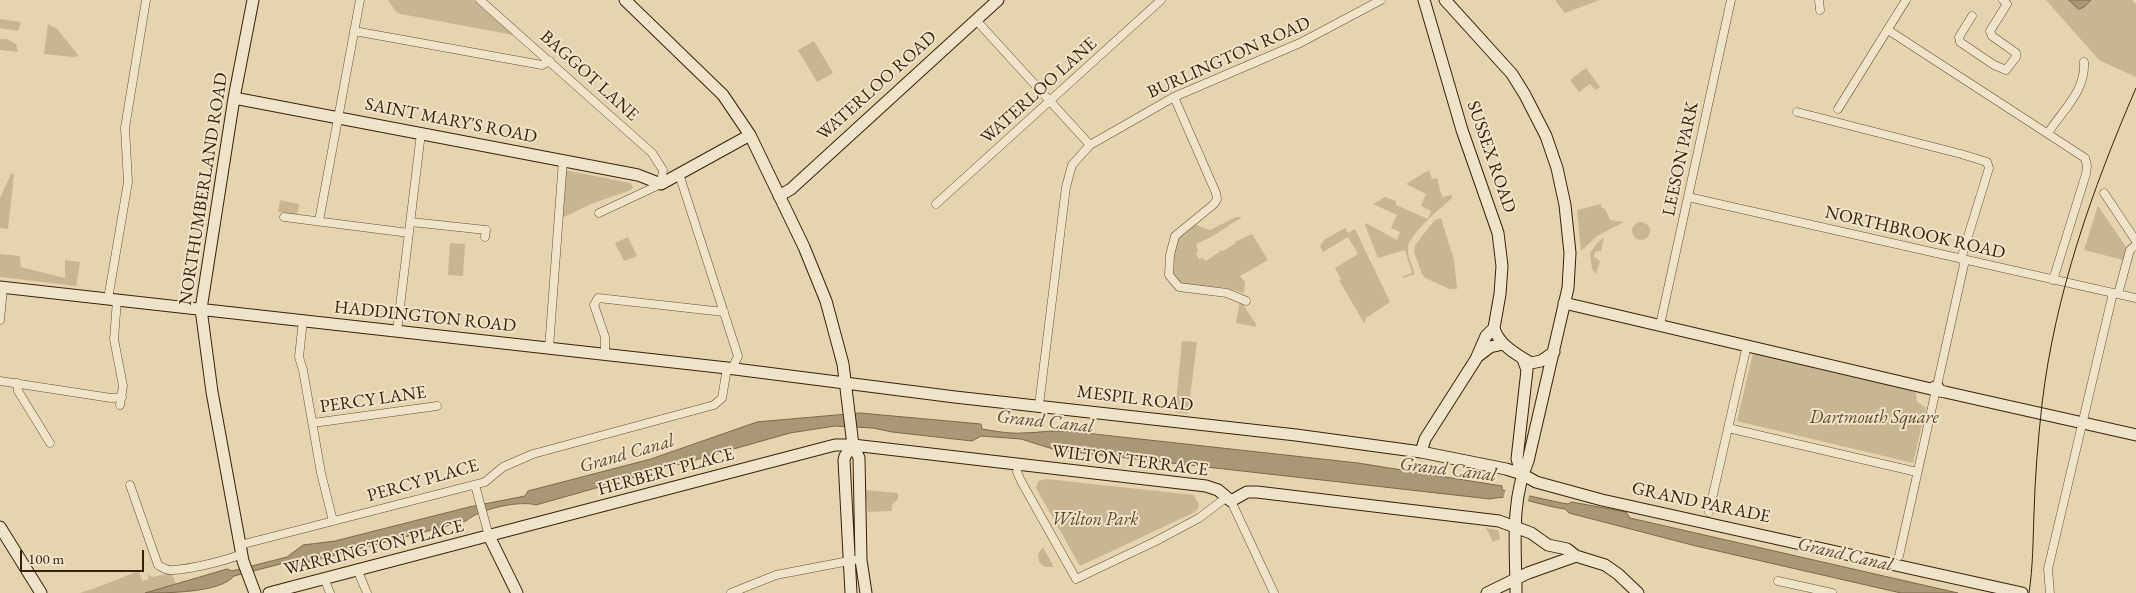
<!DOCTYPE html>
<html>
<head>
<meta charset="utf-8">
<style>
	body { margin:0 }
	#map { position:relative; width:2136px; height:593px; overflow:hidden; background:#e6d4ae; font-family:"EB Garamond",serif }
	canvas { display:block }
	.scale { position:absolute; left:20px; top:550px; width:124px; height:22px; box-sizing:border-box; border:2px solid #36220a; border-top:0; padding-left:6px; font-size:15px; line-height:18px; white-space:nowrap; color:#36220a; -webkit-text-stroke:4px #efe3ca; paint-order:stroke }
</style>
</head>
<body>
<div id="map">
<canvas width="2136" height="593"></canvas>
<div class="scale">100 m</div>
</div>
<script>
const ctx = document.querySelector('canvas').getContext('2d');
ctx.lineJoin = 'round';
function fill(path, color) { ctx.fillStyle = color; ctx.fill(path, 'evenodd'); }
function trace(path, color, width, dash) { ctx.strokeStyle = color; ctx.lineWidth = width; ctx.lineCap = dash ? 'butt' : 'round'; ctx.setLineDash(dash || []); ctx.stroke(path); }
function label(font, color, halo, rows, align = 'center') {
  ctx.font = font + ' "EB Garamond",serif'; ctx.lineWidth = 4; ctx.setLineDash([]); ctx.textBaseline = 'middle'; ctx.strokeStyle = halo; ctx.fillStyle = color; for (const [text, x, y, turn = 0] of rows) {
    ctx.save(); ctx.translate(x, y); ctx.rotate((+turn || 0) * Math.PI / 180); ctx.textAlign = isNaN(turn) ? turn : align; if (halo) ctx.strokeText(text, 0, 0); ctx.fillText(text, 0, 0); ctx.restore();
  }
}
const green = new Path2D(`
	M388 0H474L513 35 401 14 396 12Z
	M1555 0H1600L1565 13Z
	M2046 0H2132L2136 4V77L2099 60Z
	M0 19 21 22 18 31 0 28Z
	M48 24 57 29 79 56 73 57 44 54Z
	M0 39H7L16 44 18 52 0 50Z
	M814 41 833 73 817 82 798 50Z
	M1586 68 1600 87 1595 90 1590 84 1579 92 1570 80Z
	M565 170 630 183 633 187 631 190 591 204 560 219Z
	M1429 170 1432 179 1437 178 1442 197 1452 195V198C1441 208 1411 232 1408 247 1407 256 1413 266 1415 274L1404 278 1403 276 1412 273 1405 250 1378 258 1365 225 1366 223 1397 240 1400 232 1391 228 1397 215 1373 204 1385 197 1396 201V205L1428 219 1431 211 1421 206 1426 194 1406 184Z
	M11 174H14L8 229 0 228V198Z
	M280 200 299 204 297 215 278 212Z
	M1601 204V207L1605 209 1610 220 1624 222 1597 236 1581 251 1577 210Z
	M2098 206 2126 247 2123 260 2084 250Z
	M1236 217H1242L1213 236 1196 244 1198 251 1196 253 1199 259 1202 258 1206 261 1222 250 1223 251 1236 243 1235 242 1252 234 1268 260 1240 276 1245 282 1244 293 1226 288 1180 284 1173 272 1175 245 1182 234 1194 224 1210 230Z
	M1441 218 1454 260 1457 289H1450L1425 278 1422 274 1414 252 1415 245 1418 241 1435 220Z
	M1632 231a9 9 0 1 1 18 0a9 9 0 1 1-18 0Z
	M1345 228 1348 233 1355 229 1390 302 1366 318 1364 323 1339 280 1341 279 1335 268 1358 254 1348 237 1323 252 1320 246 1324 240Z
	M628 237 637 256 624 261 615 243Z
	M1604 237 1601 251 1595 252 1594 257 1600 261 1596 274 1592 269 1590 253 1597 243Z
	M450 243 465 244 463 276 448 275Z
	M0 254 20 256 21 267 65 278V260L80 262 76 286 0 277Z
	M1240 300 1256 324V327L1236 323Z
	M1182 341 1197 342 1188 414 1175 412Z
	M1753 353 1916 392 1917 402 1926 408 1913 463 1737 421Z
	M1047 479 1194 495 1199 505 1197 510 1191 514 1080 566 1036 488 1038 481Z
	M865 490 898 493V499L892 505V511L868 512Z
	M1486 528 1498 530 1500 539 1493 542Z
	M1043 547 1054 567H1045L1039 562 1038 554Z
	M139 571 142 581 149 579 148 574 152 577 172 573 176 584 145 593H80C101 587 119 578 139 571Z`);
const water = new Path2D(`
	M2069 0H2091L2084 7 2079 9Z
	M860 413 981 424 982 429C995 431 1009 434 1022 433 1037 433 1051 430 1067 431L1358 463 1502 486V490L1562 503 1568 504 1572 502 1626 512 1630 518 1958 593H1901L1696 546 1569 513 1565 509C1540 506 1516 493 1490 499L1056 450 1021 439 981 436 972 441 892 432 873 428 835 426 790 433 536 505C520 500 479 509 466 521L297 565 288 562 234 576C220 593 166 593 145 593L227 569 232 571 287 557 303 545 335 541 469 507 520 497 525 496 528 491 651 459 757 422Z`);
const pier = new Path2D(`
	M1506 488 1530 493 1527 504 1503 499Z`);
const street = new Path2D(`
	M480 0 652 153 663 170 661 184 599 213
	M1819 0 1820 10
	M1972 16 1959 37 1960 42 1994 65 2006 70 2016 57V53L1992 36 1990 31 2007 4 2003 0
	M976 20 1090 145
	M1888 30 2085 158 2087 166 2086 174 2053 280
	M354 31 542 65 550 61
	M1174 97 1216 193 1217 199 1214 204 1175 236 1170 255 1169 275 1179 287 1227 293 1246 301
	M1838 109 1906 0
	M1797 112 1961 154 1987 162 1989 168 1961 259
	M2048 133C2062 111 2086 91 2084 62
	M679 174 738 356 732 369
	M2104 193 2136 241
	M1688 197 2136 298
	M936 204 1161 0
	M284 217 409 233
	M319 221 360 0
	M411 222 486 230 485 237
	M2118 294 2130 250 2136 245
	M108 299 128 182 125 128 146 0
	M117 300 114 339 123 386 120 405
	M0 320 3 288
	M303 320 299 357 303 370 321 473 333 521
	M1660 325 1731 0
	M397 331 421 133
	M549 348 563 160
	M605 355V337L594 305 598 298 724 312
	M0 381 111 398 122 397
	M17 383 18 391 50 443
	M1937 386 1965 260
	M1039 405 1066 187 1072 165 1090 145 1174 97 1300 43 1381 0
	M313 423 437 406
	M1728 428 1917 472
	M1018 465 1017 472 1021 481 1076 579 1154 542 1199 518 1227 497
	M130 485 158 565C163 568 167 571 173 570 191 569 225 561 242 554
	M475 485 489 536
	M1231 501 1274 593
	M1709 512 1747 345
	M240 545 485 482 503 467 533 454 714 405 722 398 727 368
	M1899 556 1935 394
	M357 569 367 593
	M324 578 330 593
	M1778 581 1832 593
	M731 593 776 575 854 560
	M2050 593 2048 569 2113 293`);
const secondary = new Path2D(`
	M253 0 234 98 201 309 212 392 243 561 255 593
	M625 0 723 95 750 135 804 247 826 301 843 364 853 445 859 458 861 560 866 593
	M1424 0 1462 130 1498 233 1502 266 1500 294 1494 328C1498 344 1517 355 1531 363L1541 361 1554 352
	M1445 0 1512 74 1525 95 1546 136 1557 168 1565 205 1570 253 1568 288 1528 461C1510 502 1516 549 1516 593
	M234 98 638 175 661 184 750 135
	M779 196 791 189 998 0
	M0 287 727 368 955 397 1296 435 1421 452 1506 469 1522 474 1536 482 1602 500 2022 593
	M1564 303 1931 389
	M1477 357 1490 347 1503 344
	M1931 389 1937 386 1940 391 1945 392 2136 435
	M1421 452 1425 439 1476 359 1486 336 1494 328
	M1522 474 1517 459 1527 370 1523 359
	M0 527 41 593
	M489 536 517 593
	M269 593 835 445H853L1206 486 1218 490 1231 501 1247 492H1257L1499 521 1531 533 1548 545 1567 549 1576 556 1605 565 1618 574 1638 593
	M851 593 844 460 845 456 853 445
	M1487 593 1528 573 1576 556`);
const tram = new Path2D(`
	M2029 593C2033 567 2033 540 2034 513 2035 477 2038 440 2042 404 2055 294 2092 190 2136 88`);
const streetNames = [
	["BURLINGTON ROAD",1229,58,-24],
	["BAGGOT LANE",589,76,42],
	["WATERLOO ROAD",877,86,-42],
	["WATERLOO LANE",1039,91,-42],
	["SAINT MARY'S ROAD",451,121,11],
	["SUSSEX ROAD",1491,157,71],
	["LEESON PARK",1681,159,-78],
	["NORTHUMBERLAND ROAD",204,189,-81],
	["NORTHBROOK ROAD",1915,233,13],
	["HADDINGTON ROAD",425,317,6],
	["MESPIL ROAD",1135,399,7],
	["PERCY LANE",373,400,-8],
	["WILTON TERRACE",1130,461,7],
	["HERBERT PLACE",666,472,-15],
	["PERCY PLACE",423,481,-16],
	["GRAND PARADE",1701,503,12],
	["WARRINGTON PLACE",374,548,-14]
];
const parkNames = [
	["Dartmouth Square",1874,418],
	["Wilton Park",1095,520]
];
const waterNames = [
	["Grand Canal",1045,422,6],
	["Grand Canal",627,454,-16],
	["Grand Canal",1448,470,7],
	["Grand Canal",1845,555,13]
];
fill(green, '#c8b692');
fill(water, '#aa9776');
trace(water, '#7c684b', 1);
fill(pier, '#e6d4ae');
trace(street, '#624e33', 9);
trace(secondary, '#36220a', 13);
trace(street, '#efe3ca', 8);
trace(secondary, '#efe3ca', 11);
trace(tram, '#36220a', 1);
label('18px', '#36220a', '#efe3ca', streetNames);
label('italic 18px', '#5a472c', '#efe3ca', parkNames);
label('italic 19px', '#5f4b30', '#efe3ca', waterNames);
</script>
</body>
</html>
